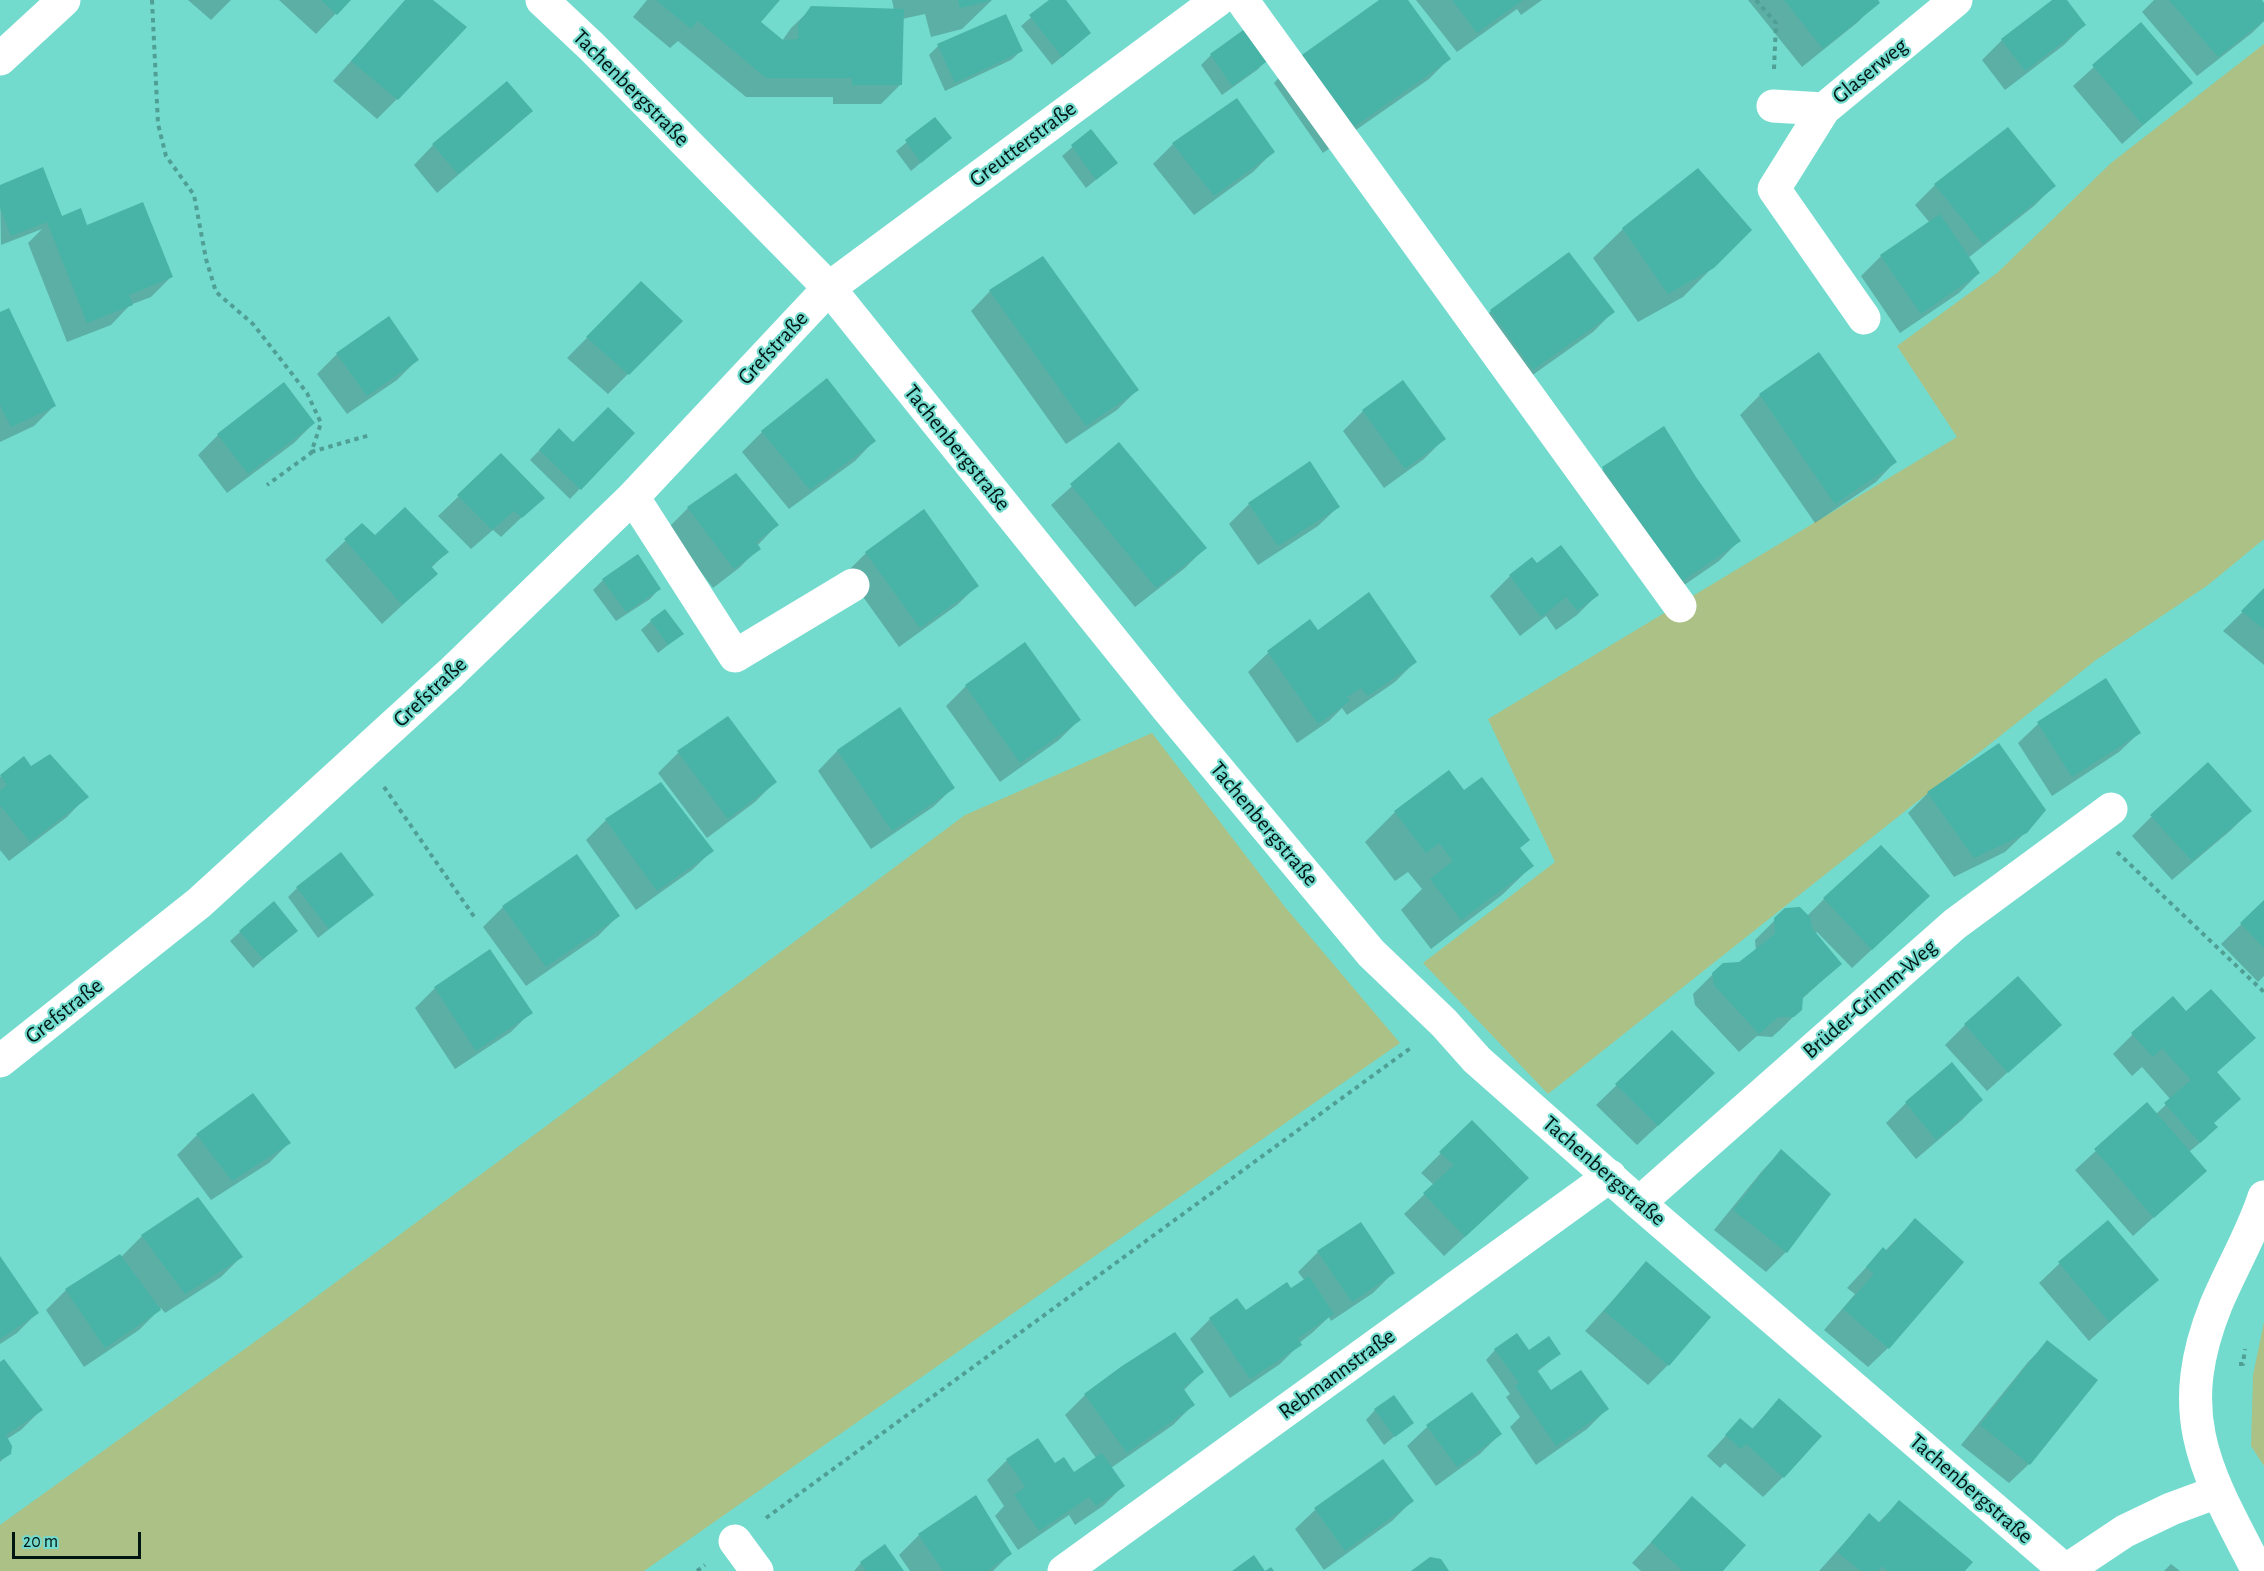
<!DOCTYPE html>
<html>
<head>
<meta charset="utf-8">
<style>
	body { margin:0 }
	#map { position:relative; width:2264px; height:1571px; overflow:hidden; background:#73dbce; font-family:"Alegreya Sans",sans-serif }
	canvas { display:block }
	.scale { position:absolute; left:12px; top:1532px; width:129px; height:27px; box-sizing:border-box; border:3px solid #001411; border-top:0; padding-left:8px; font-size:18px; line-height:21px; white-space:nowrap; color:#001411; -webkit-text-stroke:4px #73dbce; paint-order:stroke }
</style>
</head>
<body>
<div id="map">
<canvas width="2264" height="1571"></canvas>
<div class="scale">20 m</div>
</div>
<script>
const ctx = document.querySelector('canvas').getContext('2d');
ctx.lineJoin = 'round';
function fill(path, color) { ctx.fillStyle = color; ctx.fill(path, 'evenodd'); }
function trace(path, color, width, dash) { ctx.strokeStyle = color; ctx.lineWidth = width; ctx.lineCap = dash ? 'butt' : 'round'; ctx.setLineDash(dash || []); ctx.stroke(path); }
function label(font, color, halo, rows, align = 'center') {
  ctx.font = font + ' "Alegreya Sans",sans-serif'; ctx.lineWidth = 4.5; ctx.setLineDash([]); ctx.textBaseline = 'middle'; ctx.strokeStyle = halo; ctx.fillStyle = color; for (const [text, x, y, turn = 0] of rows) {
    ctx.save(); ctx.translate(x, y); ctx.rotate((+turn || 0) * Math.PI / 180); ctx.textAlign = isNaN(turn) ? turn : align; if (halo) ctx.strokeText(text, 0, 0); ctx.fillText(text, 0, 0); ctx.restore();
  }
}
const green = new Path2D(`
	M2264 44V539L2208 585 2096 660 1548 1094 1423 963 1555 862 1488 719 1957 437 1897 346 1997 273 2111 163Z
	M1152 733 1285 907 1400 1043 644 1571H0V1525L278 1325 965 815Z
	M2264 1322V1466L2251 1446 2253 1375Z`);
const shadow = new Path2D(`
	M188 0H231L211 20Z
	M279 0H349L316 34Z
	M406 0H431L397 99 377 119 333 81Z
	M647 0H778L759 22 782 41 791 28 812 8 894 10 892 0H992L962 29 931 37 925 14 902 19 901 84 881 104H833V97H746L678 41 670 48 633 17Z
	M1051 0H1064L1080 42 1052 65 1021 26Z
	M1383 0H1406L1449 59 1429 79 1323 153 1274 83 1293 63Z
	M1416 0H1542L1521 15 1517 9 1457 52Z
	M1748 0H1879L1858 22 1802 67Z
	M2054 0H2065L2084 25 2064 45 2005 90 1982 60 2002 40Z
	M2154 0H2260L2264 5V21L2252 33 2197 76 2142 12Z
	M2141 24 2191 83 2122 144 2073 86Z
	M1246 30 1267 60 1257 70 1222 95 1201 65 1211 55Z
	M938 46 1021 51 1011 60 945 91 929 55Z
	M531 111 511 130 437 193 414 165 433 145Z
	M935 119 950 138 911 171 896 151Z
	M2008 129 2054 186 2034 206 1968 258 1979 273 1959 293 1900 333 1861 276 1881 256 1930 223 1915 205 1935 185Z
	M1091 131 1116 163 1086 188 1062 156Z
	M1173 144 1273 152 1253 172 1194 215 1153 164Z
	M0 186 61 218 87 227 171 277 151 297 130 305 111 325 67 342 28 243 42 229 1 245Z
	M1623 229 1750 230 1683 297 1638 322 1593 258Z
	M1568 255 1613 312 1593 332 1513 389 1471 331 1491 311Z
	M641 283 681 321 608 394 567 358Z
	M990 291 1137 390 1117 410 1066 444 971 311Z
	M0 314 54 406 34 426 0 442Z
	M337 354 417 360 397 380 347 414 317 374Z
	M1760 395 1895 462 1876 482 1815 523 1740 415Z
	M1363 411 1444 439 1424 459 1384 488 1343 431Z
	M314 423 294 443 227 493 198 455 218 435Z
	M559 430 573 444 633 433 570 499 530 460Z
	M762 432 874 441 855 461 789 509 742 452Z
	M1119 444 1205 548 1185 568 1135 607 1051 505Z
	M501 456 542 498 501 537 493 530 471 549 438 516Z
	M1603 469 1695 478 1739 541 1719 561 1661 601 1583 489Z
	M736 475 777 525 757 546 759 548 739 568 713 588 668 528 688 508Z
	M1249 504 1338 507 1318 526 1258 565 1229 524Z
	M362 525 375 538 447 552 431 568 436 574 382 624 325 560Z
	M866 553 977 586 957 605 899 647 846 573Z
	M1532 559 1536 565 1597 595 1577 615 1556 630 1546 616 1520 636 1490 596 1510 576Z
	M603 580 659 589 650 599 616 621 593 590Z
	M2264 591V665L2223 631Z
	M651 621 682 634 658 653 641 630Z
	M1310 621 1318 632 1415 662 1395 682 1347 715 1342 708 1329 721 1297 743 1248 672 1268 653Z
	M1025 644 1079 720 1059 740 1000 782 946 706 966 686Z
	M2105 680 2139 733 2119 752 2052 796 2018 743 2038 724Z
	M899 709 953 788 933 807 871 849 818 771 837 751Z
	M728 718 775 782 755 802 707 838 658 773 678 753Z
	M23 758 31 768 86 797 67 817 9 861 0 850V777Z
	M1449 772 1464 792 1519 849 1532 866 1502 895 1431 949 1401 910 1422 889 1408 872 1395 881 1365 842 1395 812Z
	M1928 793 2026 832 2005 852 1954 877 1908 813Z
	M2250 811 2230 831 2172 880 2132 836 2151 817Z
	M606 820 712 851 692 870 636 910 586 840Z
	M297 888 372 895 318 938 288 897Z
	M1824 899 1908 916 1852 968 1817 932 1815 934 1840 964 1801 1000V1009L1780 1030 1772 1037 1757 1036 1739 1052 1695 1005 1693 994 1723 964H1740L1756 951 1755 940 1786 909 1807 916Z
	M2264 902V976L2258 982 2221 944Z
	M503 907 618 916 598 936 526 986 483 927Z
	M296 931 253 968 230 941 240 932Z
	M435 988 531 1012 511 1032 455 1069 415 1008Z
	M1965 1025H2060L1987 1091 1945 1045Z
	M1672 1032 1694 1092 1637 1145 1596 1105Z
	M2133 1034 2234 1057 2216 1073 2213 1123 2207 1137 2189 1152 2205 1171 2133 1236 2075 1170 2147 1104 2156 1114 2171 1100 2142 1067 2132 1076 2113 1054Z
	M1951 1065 1981 1100 1962 1120 1916 1159 1886 1123 1906 1103Z
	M253 1095 289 1143 269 1163 211 1200 177 1155 197 1135Z
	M1472 1122 1507 1198 1444 1256 1404 1214 1434 1185 1421 1173Z
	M1781 1151 1829 1194 1786 1252 1766 1272 1714 1230 1762 1171Z
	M197 1199 241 1257 221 1277 165 1313 161 1308 139 1330 84 1367 46 1310 66 1290 120 1256 121 1257 142 1236Z
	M1915 1220 1888 1348 1868 1367 1824 1330 1855 1294 1847 1288 1883 1249 1885 1251Z
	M1318 1252 1393 1273 1373 1293 1331 1321 1329 1317 1312 1333 1299 1343 1300 1344 1280 1364 1230 1398 1190 1339 1210 1319 1245 1313 1291 1291 1305 1281 1298 1272Z
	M0 1259 37 1313 17 1333 0 1344Z
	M1646 1263 1668 1365 1648 1385 1585 1331Z
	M2059 1264 2157 1280 2089 1341 2039 1283Z
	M2048 1342 2029 1464 2009 1483 1961 1445 2028 1362Z
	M1495 1350 1559 1354 1537 1372 1549 1390 1607 1409 1587 1429 1536 1465 1510 1427 1520 1417 1506 1397 1510 1394 1486 1360Z
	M0 1363 41 1410 21 1430 7 1439 9 1453 0 1462Z
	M1202 1372 1183 1391 1193 1405 1173 1425 1111 1468 1123 1486 1103 1506 1075 1525 1069 1515 1018 1550 995 1516 1004 1506 987 1480 1007 1460 1055 1465 1074 1474 1096 1458 1065 1415 1085 1395Z
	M1779 1400 1783 1477 1763 1497 1725 1463 1720 1468 1707 1456 1740 1420 1751 1430Z
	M1375 1410 1412 1422 1384 1445 1366 1420Z
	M1427 1427 1500 1434 1480 1454 1436 1486 1407 1446Z
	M1382 1461 1412 1501 1392 1521 1324 1570 1295 1529 1315 1510Z
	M1692 1498 1721 1571H1641L1632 1563Z
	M1899 1502 1963 1571H1819L1869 1515 1878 1523Z
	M919 1535 1010 1554 993 1571H910L899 1555Z
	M861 1563 902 1571H854Z
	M2171 1564 2180 1571H2164Z`);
const building = new Path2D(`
	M321 0H351L337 15Z
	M405 0H433L467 27 398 100 351 61Z
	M656 0H780L761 22 783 40 798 39V24L811 6 904 9 902 85H852V78H766L698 21 691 29Z
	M958 0H990V1L960 8Z
	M1049 0H1066L1091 33 1062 57 1029 15Z
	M1379 0H1408L1451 59 1344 134 1292 62Z
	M1452 0H1523L1477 33Z
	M1784 0H1878L1880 3 1823 49Z
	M2052 0H2067L2086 25 2025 71 2001 39Z
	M2169 0H2262L2264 3V21L2218 57Z
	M1006 14 1023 51 955 83 937 44Z
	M2141 22 2193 83 2143 125 2092 65Z
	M1246 28 1269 60 1232 86 1210 54Z
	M507 81 533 111 458 174 432 144Z
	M1237 98 1275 152 1214 196 1172 143Z
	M935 117 952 138 921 163 905 140Z
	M2008 127 2056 186 1983 244 1934 184Z
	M1091 129 1118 163 1096 180 1071 145Z
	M43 167 62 216 81 208 87 225 143 202 173 277 129 295 133 305 87 323 47 222 11 236 0 208V185Z
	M1698 168 1752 230 1714 268 1668 294 1622 228Z
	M1940 214 1980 273 1921 314 1880 255Z
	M1569 252 1615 312 1533 370 1490 310Z
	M1043 256 1139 390 1086 426 989 290Z
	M641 281 683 321 629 375 586 337Z
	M9 308 56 406 11 427 0 405V312Z
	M389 316 419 360 367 396 336 353Z
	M1819 352 1897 462 1835 504 1759 394Z
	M827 378 876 441 810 490 761 431Z
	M1403 380 1446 439 1405 469 1362 410Z
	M284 382 315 423 248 474 217 434Z
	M608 407 635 433 581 490 539 450 559 428 573 442Z
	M1664 426 1696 477 1741 541 1681 582 1602 467Z
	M1119 442 1207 548 1156 588 1070 484Z
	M501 453 545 498 522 518 514 511 492 530 457 495Z
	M1310 461 1340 507 1278 546 1248 503Z
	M736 473 779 525 756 542 761 549 734 569 687 507Z
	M405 507 449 552 431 566 438 574 402 605 344 539 362 523 375 535Z
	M924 509 979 586 920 628 865 552Z
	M1561 545 1599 595 1577 611 1566 597 1541 617 1509 575 1532 557 1537 563Z
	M638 554 661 589 626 612 602 579Z
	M2264 588V629L2241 611Z
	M1369 592 1417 662 1368 696 1361 688 1347 697 1350 701 1318 724 1267 651 1310 619 1318 630Z
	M665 609 684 634 668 645 650 620Z
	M1025 642 1081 720 1020 763 965 685Z
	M2106 678 2141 733 2072 777 2037 722Z
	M900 707 955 788 892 831 837 750Z
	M728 716 777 782 728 819 677 751Z
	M1999 743 2046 810 2027 833 1974 858 1927 792Z
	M50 754 89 797 30 842 0 805V791L7 785 0 775 24 756 31 766Z
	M2208 762 2252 811 2192 861 2150 815Z
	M1449 770 1464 790 1482 777 1530 840 1520 848 1534 866 1461 920 1430 879 1453 861 1439 843 1426 853 1394 811Z
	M661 782 714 851 657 891 605 819Z
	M1881 845 1930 896 1872 950 1823 898Z
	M341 852 374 895 329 929 296 887Z
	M577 854 620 916 546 967 502 906Z
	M2264 900V948L2240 923Z
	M274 901 298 931 263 959 239 931Z
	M1800 907 1810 917 1812 928 1842 964 1803 997 1802 1010 1794 1017H1778L1759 1034 1714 985 1712 973 1723 963 1739 962 1775 934 1774 918 1785 908Z
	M490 949 533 1013 476 1051 434 987Z
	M2018 976 2062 1025 2008 1073 1964 1024Z
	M2211 989 2256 1038 2217 1072 2241 1099 2214 1123 2218 1127 2200 1143 2164 1103 2191 1080 2162 1048 2153 1057 2131 1033 2173 996 2186 1011Z
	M1672 1030 1715 1073 1658 1126 1615 1084Z
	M1952 1062 1983 1100 1936 1140 1905 1102Z
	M253 1093 291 1143 232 1181 196 1134Z
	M2147 1102 2207 1171 2154 1218 2094 1149Z
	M1472 1120 1529 1178 1465 1237 1423 1193 1454 1165 1439 1152Z
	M1781 1149 1831 1194 1787 1253 1733 1210Z
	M198 1197 243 1257 185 1294 141 1235Z
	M1915 1218 1964 1262 1889 1349 1843 1309 1874 1274 1866 1267 1883 1247 1887 1251Z
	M2108 1220 2159 1280 2109 1322 2058 1262Z
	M1361 1222 1395 1273 1352 1302 1317 1251Z
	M120 1254 161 1310 105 1348 65 1289Z
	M0 1256 39 1313 0 1339Z
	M1646 1261 1711 1317 1669 1366 1604 1311Z
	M1309 1276 1334 1314 1298 1338 1302 1345 1250 1379 1209 1318 1237 1298 1246 1310 1287 1282 1291 1288Z
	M1175 1332 1204 1372 1183 1388 1195 1405 1127 1453 1084 1394 1122 1366Z
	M1517 1333 1529 1350 1549 1336 1561 1354 1537 1370 1551 1390 1581 1370 1609 1409 1556 1446 1515 1386 1519 1383 1494 1349Z
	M2047 1340 2098 1380 2030 1465 1980 1425Z
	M4 1359 43 1410 6 1435 12 1446 11 1454 3 1459 0 1458V1362Z
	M1472 1392 1502 1434 1457 1467 1426 1425Z
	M1394 1395 1414 1423 1395 1437 1374 1409Z
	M1779 1398 1822 1436 1784 1478 1746 1444 1741 1449 1725 1435 1740 1418 1753 1429Z
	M1038 1438 1055 1463 1064 1457 1074 1472 1102 1453 1125 1486 1096 1506 1089 1497 1039 1531 1014 1495 1025 1487 1006 1459Z
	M1383 1459 1414 1501 1345 1551 1314 1508Z
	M976 1495 1012 1554 987 1571H943L918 1534Z
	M1692 1496 1746 1545 1723 1571H1683L1651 1542Z
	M1899 1500 1973 1562 1965 1571H1888L1882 1566 1878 1571H1861L1837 1552 1869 1513 1880 1523Z
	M885 1544 904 1571H866L860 1562Z
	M1254 1555 1265 1571 1271 1567 1274 1571H1232Z
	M1430 1557 1441 1559 1449 1571H1411Z`);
const path = new Path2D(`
	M152 0 158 124 166 156 194 195 206 259 216 292 253 324 307 393 321 423 311 453 267 485
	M1756 0 1776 23 1774 69
	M311 452 370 435
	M384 787 475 918
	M2117 852 2264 992
	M2239 1364H2243L2245 1349
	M766 1518 1412 1047
	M697 1571 705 1565`);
const minor = new Path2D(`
	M542 0 592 47 829 288 1167 708 1371 953 1444 1023 1477 1060 1639 1203 2066 1571
	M1242 0 1680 606
	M0 59 64 0
	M1773 106 1824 109 1956 0
	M1824 109 1774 189 1864 318
	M633 497 735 656 853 585
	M0 1061 199 903 451 673 633 497 829 288 1218 0
	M1639 1203 1955 924 2111 809
	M735 1541 757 1571
	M1064 1571 1610 1176
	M2065 1571 2125 1531 2171 1509 2217 1492`);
const major = new Path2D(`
	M2258 1571C2207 1473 2171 1417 2216 1305 2231 1269 2252 1234 2264 1197`);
const streetNames = [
	["Glaserweg",1870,71,-39],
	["Tachenbergstraße",631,88,45],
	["Greutterstraße",1023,144,-37],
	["Grefstraße",773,348,-47],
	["Tachenbergstraße",957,448,51],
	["Grefstraße",430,692,-43],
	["Tachenbergstraße",1264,824,50],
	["Brüder-Grimm-Weg",1870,999,-41],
	["Grefstraße",64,1011,-38],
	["Tachenbergstraße",1604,1171,41],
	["Rebmannstraße",1337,1374,-36],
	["Tachenbergstraße",1971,1489,41]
];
fill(green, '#abc186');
fill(shadow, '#0003');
fill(building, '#48b3a7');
trace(path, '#509f95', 4, [4.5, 4.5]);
trace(minor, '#fff', 33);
trace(major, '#fff', 33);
label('22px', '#001411', '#73dbce', streetNames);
</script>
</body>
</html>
